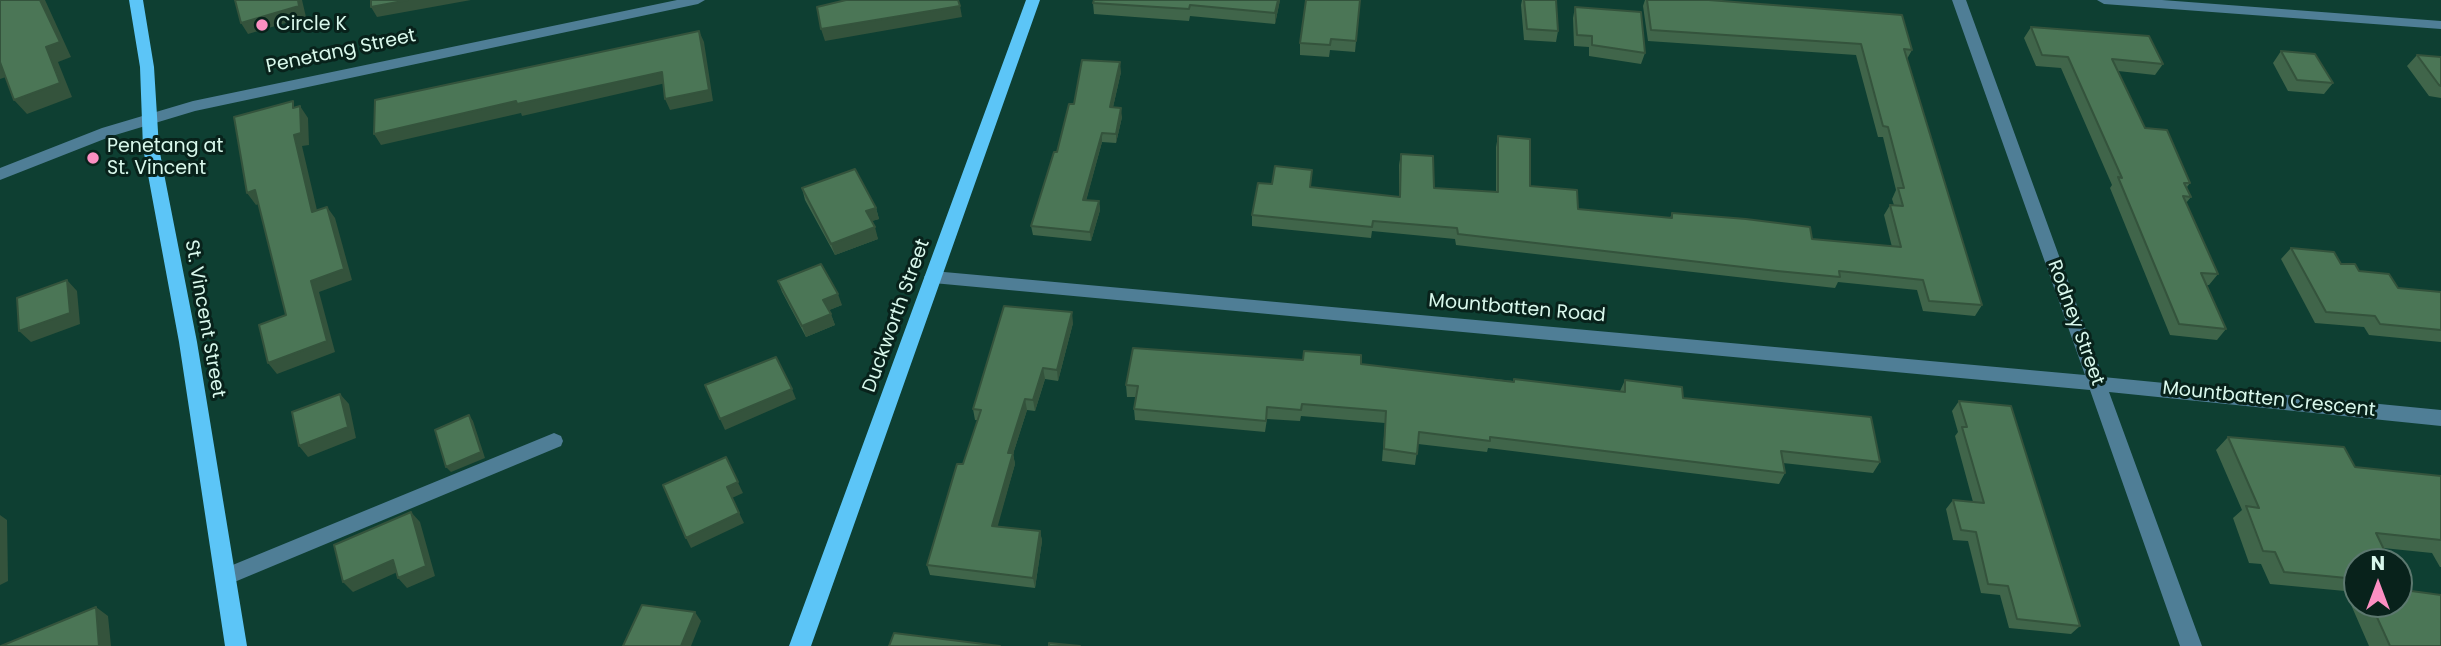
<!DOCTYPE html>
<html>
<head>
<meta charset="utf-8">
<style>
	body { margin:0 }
	#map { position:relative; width:2441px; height:646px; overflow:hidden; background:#0e3f32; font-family:Poppins,sans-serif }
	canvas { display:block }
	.north { position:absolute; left:2343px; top:548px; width:70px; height:70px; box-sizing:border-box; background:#08221b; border:2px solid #5c786f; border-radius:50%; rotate:0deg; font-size:19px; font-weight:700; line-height:28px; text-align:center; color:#d9f8ec }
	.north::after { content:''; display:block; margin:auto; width:24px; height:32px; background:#fc8fc2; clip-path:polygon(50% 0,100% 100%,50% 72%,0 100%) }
</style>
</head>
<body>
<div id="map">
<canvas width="2441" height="646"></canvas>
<div class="north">N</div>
</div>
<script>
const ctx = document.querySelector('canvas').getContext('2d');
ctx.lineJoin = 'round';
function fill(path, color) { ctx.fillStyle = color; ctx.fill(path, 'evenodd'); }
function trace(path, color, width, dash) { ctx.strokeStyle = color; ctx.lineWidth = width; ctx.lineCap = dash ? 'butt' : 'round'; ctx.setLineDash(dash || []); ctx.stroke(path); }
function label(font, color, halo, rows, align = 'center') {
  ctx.font = font + ' Poppins,sans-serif'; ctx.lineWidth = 6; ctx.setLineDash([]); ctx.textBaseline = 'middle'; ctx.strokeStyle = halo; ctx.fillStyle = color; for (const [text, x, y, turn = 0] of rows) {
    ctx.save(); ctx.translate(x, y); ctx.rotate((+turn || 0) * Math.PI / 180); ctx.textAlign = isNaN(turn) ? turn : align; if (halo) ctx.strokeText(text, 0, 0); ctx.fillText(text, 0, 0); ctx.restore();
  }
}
const minor = new Path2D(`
	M677 0H705L698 4 195 111 112 136 0 180V168L102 128 193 101Z
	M1952 0H1966L2103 377 2441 410V426L2109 392 2202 646H2180L2090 390 933 283 927 281 924 277 927 273 933 271 2085 375Z
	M2097 0H2162L2441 21V29L2104 4Z
	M554 433 561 436 563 441 561 446 232 583 225 586 218 583 215 577 218 571Z`);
const major = new Path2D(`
	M129 0H143L154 67 159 148 197 342 247 646H225L179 342 143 148 140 67Z
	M1026 0H1040L811 646H789Z`);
const wall = new Path2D(`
	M1280 0 1275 24 1190 16 1189 21 1094 14 1093 3Z
	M1360 0 1355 52 1330 50 1329 57 1300 55V43Z
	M1522 0H1556L1558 31 1556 42 1524 40 1521 5Z
	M1645 0H1709L1912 50 1907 59 1982 305 1975 316 1923 311 1917 290 1838 282 1835 288 1772 281 1456 245 1455 239 1372 231 1371 238 1252 226V215L1399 196V165L1401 154 1434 188 1496 192V147L1498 136 1530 186 1578 209 1670 218 1672 213 1812 239 1892 247 1884 215 1890 205H1894L1892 199 1896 190 1883 137H1878L1856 55 1648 41 1643 6Z
	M1575 7 1645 53 1641 64 1589 56V47L1574 46 1573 18Z
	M2031 27 2163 64 2155 75 2118 71 2145 128 2190 183 2187 187 2191 197 2186 203 2218 274 2209 285H2207L2226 329 2217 340 2170 335 2110 188 2112 185 2061 68 2036 66 2024 38Z
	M2281 51 2333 83 2324 94 2288 91 2273 63Z
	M2417 55 2441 57V98L2429 96 2407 66Z
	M1121 72 1113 107 1122 117 1116 143 1102 142 1086 200 1099 201 1100 210 1091 241 1033 235 1031 226 1074 104Z
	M802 188 876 208 879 219 871 221 878 239 835 255 805 200Z
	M2291 248 2341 264 2398 288 2441 292V342L2369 335 2364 327 2315 323 2281 259Z
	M778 281 842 305 829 310 835 325 806 337 782 292Z
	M1073 323 1058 381 1045 379 1035 411 1027 410 1013 454 1015 464 997 526 1040 531 1042 541 1035 588 930 575 927 565 978 420H975L973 409Z
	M1303 360 1361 364 1513 381 1620 391 1625 380 1880 462 1873 473 1783 463 1785 473 1779 484 1488 448 1487 452 1418 444 1415 465 1382 461 1385 423 1301 416 1300 421 1267 419 1265 432 1135 420 1134 409 1136 397H1127L1126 385Z
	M1959 401 2080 626 2071 634 2009 628 2000 595 1981 593 1968 541 1953 540 1946 509 1953 500 1973 502 1955 436 1958 432 1952 411Z
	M2228 437 2355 467 2441 476V567H2440L2432 553 2383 548 2357 562V604H2399L2404 590 2441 646H2369L2345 591 2270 584 2261 564 2249 563 2233 518 2242 510 2216 450Z`);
const shadedWall = new Path2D(`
	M40 0H45L71 57 58 62 72 97 27 114 14 100Z
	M298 0H302L306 17 248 34 241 23Z
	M408 0H471L377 17 371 7Z
	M1278 0H1280L1275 24V13Z
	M960 6 962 17 825 41 821 29Z
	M699 31 704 42 713 101 670 110 665 99Z
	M0 61 12 75 0 79Z
	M1120 62 1121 72 1111 116 1110 107Z
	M662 72 666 83 522 116 521 113 381 145 374 134 516 101Z
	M300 106 308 118 309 145 302 146 320 223 312 212 294 135Z
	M1121 108 1122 117 1116 143V134Z
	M1102 133V142L1084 209 1083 200Z
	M255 190 264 202 256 205 247 193Z
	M1099 201 1100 210 1091 241 1090 232Z
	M327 207 335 218 352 280 319 292 335 352 277 374 268 363 311 281Z
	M876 208 879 219 869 222 866 211Z
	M875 227 878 239 835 255 831 244Z
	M67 280 77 291 80 324 31 342 19 331Z
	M838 294 842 305 827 311 823 300Z
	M1072 312 1073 323 1058 381 1057 370Z
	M831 314 835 325 806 337 802 326Z
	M1043 368 1045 379 1035 411 1033 400Z
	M792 389 796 399 725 430 720 419Z
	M340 394 349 404 356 438 308 457 299 446Z
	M1025 399 1027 410 1013 454 1015 464 995 536 992 526 1008 453Z
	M469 415 473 421 485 458 451 472 446 467Z
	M726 457 743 493 732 498 744 523 691 548 686 538 727 487Z
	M411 512 420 522 435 576 407 588 398 578Z
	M0 515 7 520 8 581 0 585Z
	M1040 531 1042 541 1035 588 1033 578Z
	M393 560 402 570 353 592 343 582Z
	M96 607 108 616 111 646H99Z
	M695 612 701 621 691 646H681Z`);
const building = new Path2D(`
	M0 0H40L60 42 46 47 60 83 14 100 0 62Z
	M235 0H298L299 6 241 23Z
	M371 0H408L371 7Z
	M846 0H958L960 6 821 29 817 7Z
	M1094 0H1278L1275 13 1190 5 1189 9 1093 3Z
	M1306 0H1360L1356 41 1331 39 1330 45 1300 43Z
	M1524 0H1556L1558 31 1527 29Z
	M1647 0H1709L1902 15 1912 50 1904 49 1982 305 1929 301 1923 280 1839 271 1840 277 1777 271 1458 234 1457 228 1373 221 1372 227 1252 215 1258 183 1272 184 1275 166 1312 170 1310 187 1400 197 1401 154 1433 156 1434 188 1498 192V136L1530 139V186L1577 190 1578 209 1672 218V213L1746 219 1810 227 1812 239 1901 247 1890 205 1903 206 1898 188H1904L1888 127 1883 126 1861 44 1651 30Z
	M1575 7 1641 12 1645 53 1592 45V36L1577 35Z
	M2031 27 2149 36 2163 64 2112 59 2145 128 2167 130 2190 183H2184L2191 197 2183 196 2218 274 2201 273 2226 329 2179 324 2118 177 2122 178 2068 57 2042 55Z
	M699 31 709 90 665 99 662 72 517 104 516 101 374 134 375 100Z
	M2281 51 2315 54 2333 83 2297 80Z
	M2417 55 2441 57V86L2439 85Z
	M1082 60 1120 62 1110 107 1121 108 1116 134 1102 133 1083 200 1099 201 1090 232 1031 226 1054 152H1057L1069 104H1074Z
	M293 101V108L300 106 301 133 294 135 312 212 327 207 344 269 311 281 327 341 268 363 259 325 286 315 255 190 247 193 234 117Z
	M855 169 876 208 866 211 875 227 831 244 802 188Z
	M2291 248 2334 252 2341 264H2355L2359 271 2389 274 2398 288 2441 292V330L2380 324 2375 316 2326 312Z
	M821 264 838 294 823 300 831 314 802 326 778 281Z
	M67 280 70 313 19 331 17 298Z
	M1004 306 1072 312 1057 370 1043 368 1033 400 1025 399 1008 453H1013L992 526 1040 531 1033 578 927 565 957 464H963L981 410 973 409Z
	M1133 348 1303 360 1304 351 1361 355V364L1514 382V379L1625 392V380L1682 387 1683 398 1871 417 1880 462 1781 451 1785 473 1490 437V441L1419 432 1417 454 1384 449 1386 411 1302 404 1301 410 1267 407 1266 421 1134 409 1138 386 1126 385Z
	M776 357 792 389 720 419 705 385Z
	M340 394 348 427 299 446 292 412Z
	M1959 401 2011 406 2080 626 2017 619 2008 586 1988 584 1976 532 1961 530 1953 500 1984 503 1962 427H1967Z
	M469 415 481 452 446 467 435 430Z
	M2228 437 2344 447 2355 467 2441 476V540L2376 533 2390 562H2357V579L2284 572 2275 552 2263 551 2246 506 2259 508Z
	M726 457 738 482 727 487 739 513 686 538 663 485Z
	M411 512 426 566 398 578 393 560 343 582 334 545Z
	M2399 579 2404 590 2441 595V646H2390L2371 604H2399Z
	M642 605 695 612 681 646H623Z
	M96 607 99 646H1Z
	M894 633 1000 646H889Z
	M1049 643 1080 646H1049Z`);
const markers = [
	[262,25,7,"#fc8fc2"],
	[93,158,7,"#fc8fc2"]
];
const poiNames = [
	["Circle K",276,25],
	["Penetang at",107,147],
	["St. Vincent",107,169]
];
const streetNames = [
	["Penetang Street",341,52,-12],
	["Mountbatten Road",1517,309,5],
	["Duckworth Street",897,316,-70],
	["St. Vincent Street",204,319,80],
	["Rodney Street",2075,323,70],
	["Mountbatten Crescent",2269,400,6]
];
fill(minor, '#4f7e96');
fill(major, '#5cc5f7');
fill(wall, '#40654a');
fill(shadedWall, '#34533c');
fill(building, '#4b7656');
trace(building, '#34533c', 2);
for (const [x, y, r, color] of markers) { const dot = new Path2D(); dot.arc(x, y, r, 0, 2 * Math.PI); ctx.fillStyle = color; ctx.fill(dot); trace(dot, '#08221b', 2.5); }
label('19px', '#d9f8ec', '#08221b', poiNames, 'left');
label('19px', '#d9f8ec', '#08221b', streetNames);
</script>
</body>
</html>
